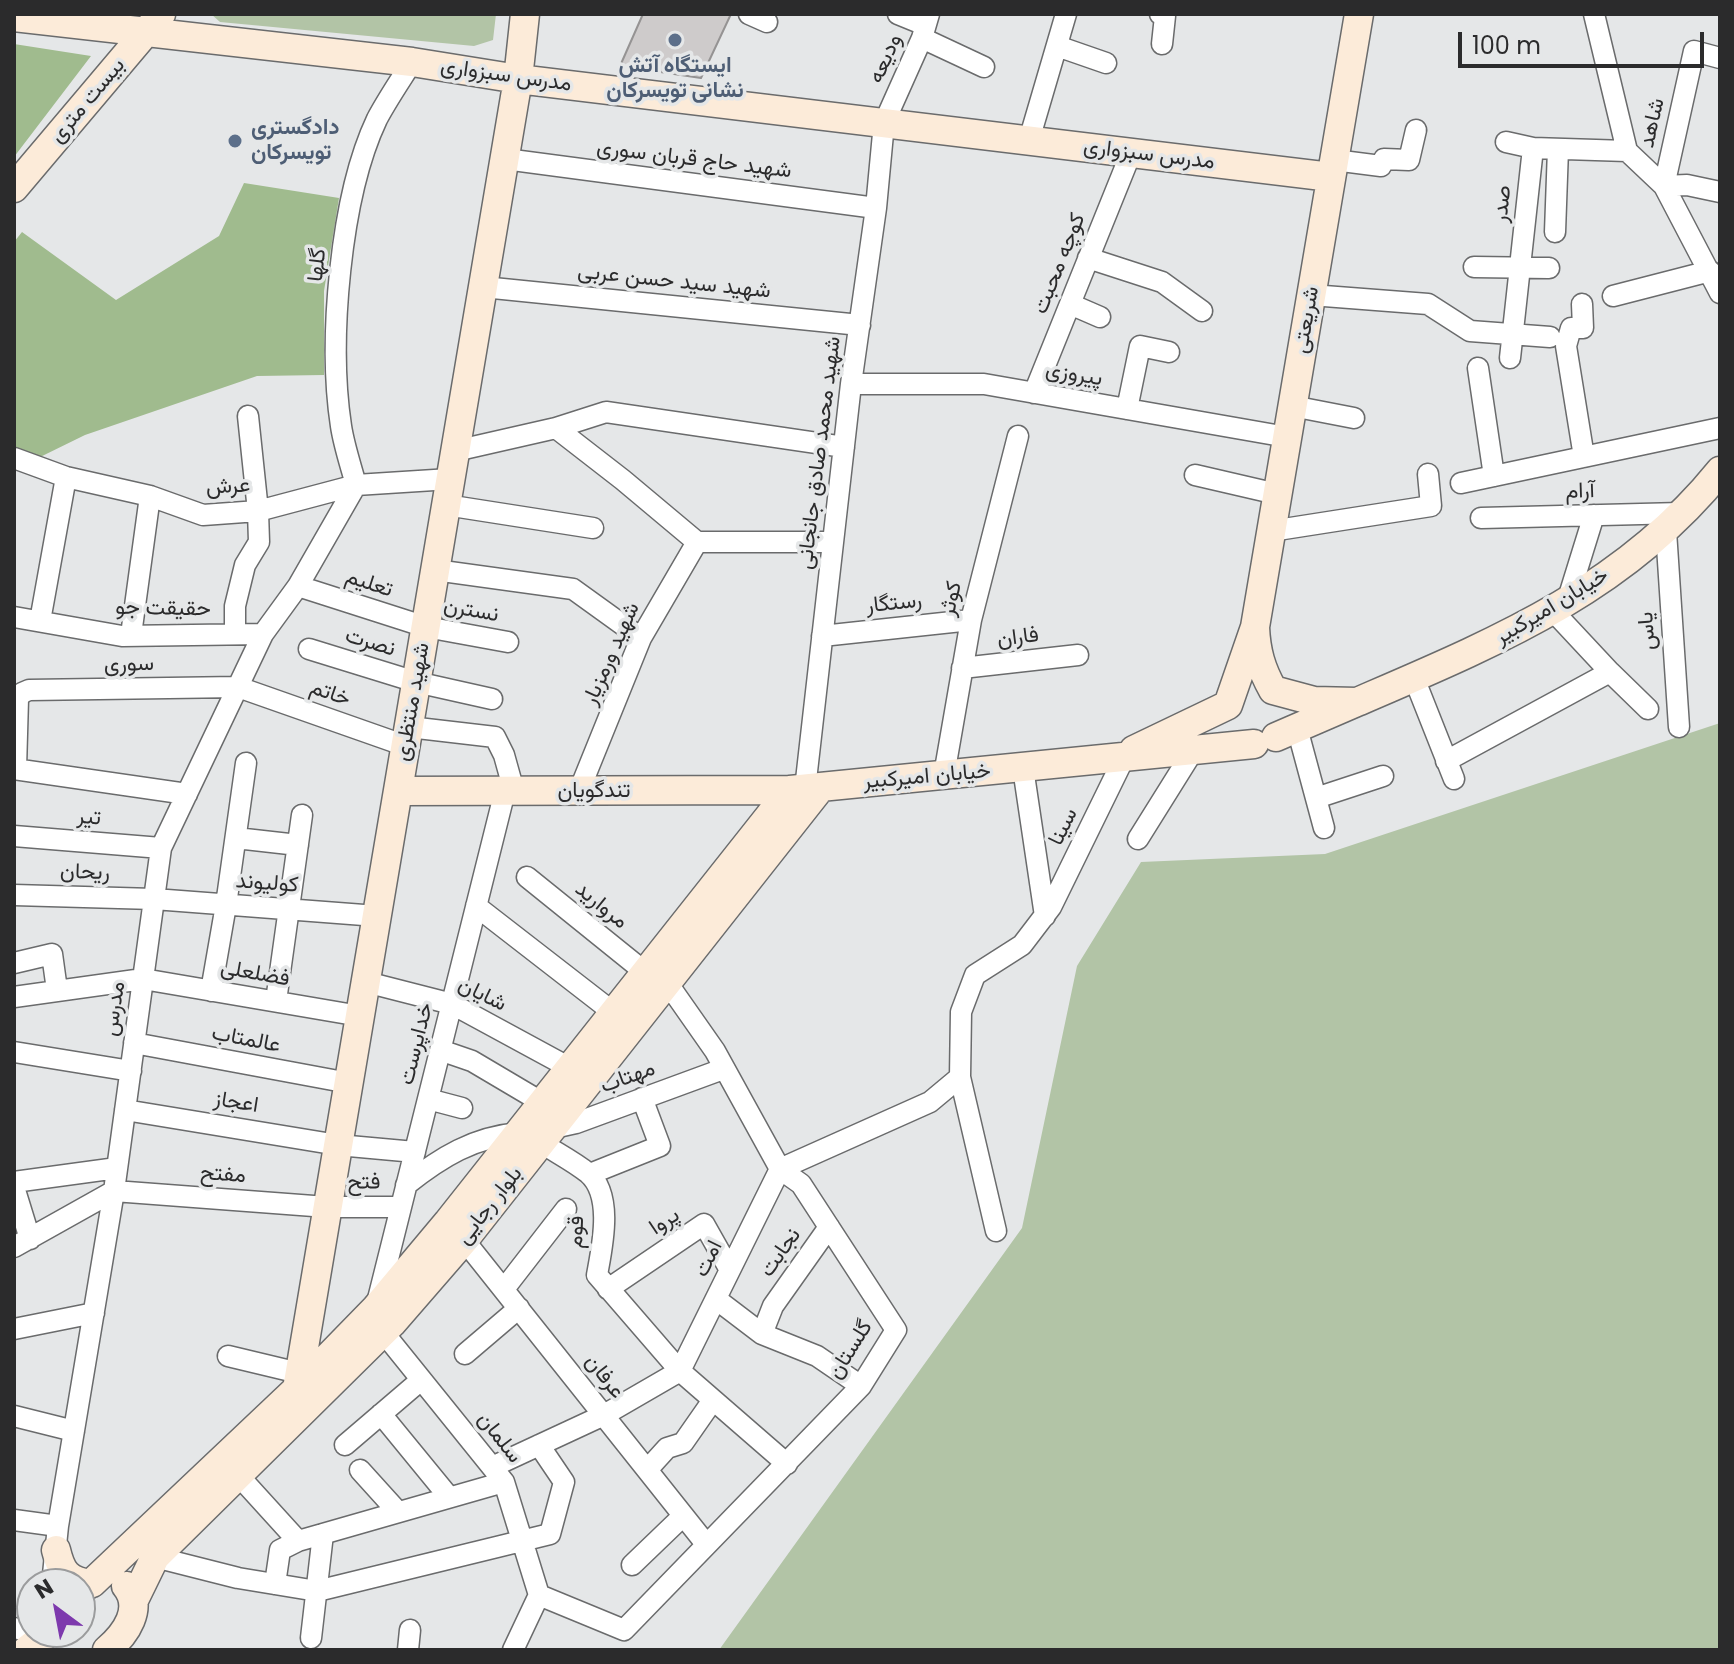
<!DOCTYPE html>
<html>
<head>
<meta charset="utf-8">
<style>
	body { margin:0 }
	#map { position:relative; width:1734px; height:1664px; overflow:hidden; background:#e5e7e8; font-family:Poppins,sans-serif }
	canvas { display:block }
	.frame { position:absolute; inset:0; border:16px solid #2b2b2c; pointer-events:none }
	.north { position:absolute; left:16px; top:1568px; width:80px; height:80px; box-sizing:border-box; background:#e5e7e8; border:2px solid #9b9c9d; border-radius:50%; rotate:328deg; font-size:22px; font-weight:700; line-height:32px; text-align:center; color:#2b2b2c }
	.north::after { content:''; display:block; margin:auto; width:28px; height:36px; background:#7d39ad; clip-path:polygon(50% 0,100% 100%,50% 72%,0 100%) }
	.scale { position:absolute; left:1458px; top:32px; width:246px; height:36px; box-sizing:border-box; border:4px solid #2b2b2c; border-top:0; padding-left:10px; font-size:24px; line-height:28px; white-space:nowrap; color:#2b2b2c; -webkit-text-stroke:6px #e5e7e8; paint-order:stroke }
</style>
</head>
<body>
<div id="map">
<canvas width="1734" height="1664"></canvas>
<div class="frame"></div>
<div class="north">N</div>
<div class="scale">100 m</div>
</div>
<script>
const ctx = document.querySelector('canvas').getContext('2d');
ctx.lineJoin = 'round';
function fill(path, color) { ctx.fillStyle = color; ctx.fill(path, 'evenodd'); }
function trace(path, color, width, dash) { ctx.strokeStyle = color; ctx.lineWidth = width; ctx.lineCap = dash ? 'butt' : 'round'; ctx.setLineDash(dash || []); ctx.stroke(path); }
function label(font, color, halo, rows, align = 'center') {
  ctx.font = font + ' Poppins,Vazirmatn,sans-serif'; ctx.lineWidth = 7; ctx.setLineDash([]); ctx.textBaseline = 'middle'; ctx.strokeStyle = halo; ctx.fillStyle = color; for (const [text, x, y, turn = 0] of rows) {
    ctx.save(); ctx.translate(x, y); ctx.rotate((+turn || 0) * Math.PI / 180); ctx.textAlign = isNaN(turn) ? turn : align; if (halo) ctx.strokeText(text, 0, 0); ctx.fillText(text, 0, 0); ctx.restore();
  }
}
const green = new Path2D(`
	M211 14H496L493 40 474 46 220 22Z
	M1720 723V1650H719L1022 1228 1077 966 1141 862 1325 854Z`);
const forest = new Path2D(`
	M14 44 91 56 14 157Z
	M244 183 339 198 324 291V375L257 376 85 435 34 460 14 448V242L22 232 116 300 219 236Z`);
const building = new Path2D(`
	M643 14H731L701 78 620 66Z`);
const street = new Path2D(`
	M749 14 767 22
	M898 14 925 25
	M1160 14 1165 16 1162 44
	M1594 14 1627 151 1664 186 1720 293
	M922 38 984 67
	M1057 46 1106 63
	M1720 58 1694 51 1664 186 1687 185 1720 192
	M1029 140 1066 14
	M1506 142 1533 148
	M505 159 876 208
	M1334 160 1381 166 1384 159 1409 160 1416 130
	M1555 232 1558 149
	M1088 258 1162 282 1202 311
	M1474 267 1549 268
	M483 287 860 325
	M1311 295 1428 304 1470 331 1550 337
	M1613 296 1710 271
	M1070 304 1100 317
	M1582 304 1583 328H1571L1566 346 1584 457
	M1510 358 1533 148 1627 151
	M1478 368 1494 476
	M851 384H984L1287 437
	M1034 393 1131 153
	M1292 406 1354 418
	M1127 409 1140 346 1169 352
	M556 428 623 480 697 542H833
	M455 451 556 428 606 412 844 447
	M14 458 66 477 150 496 203 515 258 511 356 485 450 479
	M1195 475 1277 494
	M1461 483 1720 428
	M446 505 593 528
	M1481 518 1681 513
	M1271 531 1431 506 1428 474
	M1666 531 1679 727
	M435 570 573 589 641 638
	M298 586 426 627 508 642
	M1567 602 1594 515
	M1553 611 1610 672
	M14 617 122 636 263 634
	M40 621 66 477
	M235 634V606L245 565 259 542 258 511 248 416
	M131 635 150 496
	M822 636 971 620
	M309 649 416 682 492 699
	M962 668 1078 655
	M1414 678 1454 779
	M409 727 495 737 504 755 514 791
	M1297 728 1324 828
	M1446 761 1610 672 1648 709
	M1023 768 1045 916
	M14 769 187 794
	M16 769 18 699 22 693 29 690 238 687 406 746
	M944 775 971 620 1018 436
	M805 789 851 384 876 208 884 123 922 38 929 14
	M579 791 641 638 697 542
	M1316 798 1383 776
	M14 836 161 848
	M236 838 298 845
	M1138 839 1193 751
	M527 877 646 973
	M14 895 154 899 377 916
	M476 906 614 1013
	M14 963 52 954 57 990
	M366 982 452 1004 570 1068
	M211 991 226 905 246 763
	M14 997 143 979 360 1016
	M276 1001 302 815
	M134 1043 349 1083
	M440 1050 472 1061 543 1103
	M14 1052 131 1071
	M960 1077 996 1231
	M428 1099 462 1108
	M125 1110 338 1145 415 1152
	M549 1129 576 1123 723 1069
	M540 1142C555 1152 573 1161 588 1173 614 1195 602 1247 597 1275L680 1371 787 1464
	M590 1174 660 1146 642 1098
	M14 1182 117 1168
	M406 1185C441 1157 474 1137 519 1133
	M14 1187 30 1239
	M464 1240 706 1544
	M14 1247 114 1191 327 1207H401
	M504 1289 566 1209
	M608 1289 704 1224 730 1270
	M716 1299 762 1334 817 1356 861 1386
	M377 1303 505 791
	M14 1329 94 1313
	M383 1332 504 1482 539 1595
	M762 1334 773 1306 829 1227
	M465 1354 519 1308
	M228 1356 299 1373
	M381 1414 449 1497
	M14 1416 74 1431
	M345 1445 421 1380
	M492 1467 604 1415 680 1371 780 1169 930 1102 960 1077 961 1012 975 975 1022 945 1051 907 1124 758
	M360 1470 398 1512
	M647 1470 667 1448 683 1443 713 1400
	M238 1475 298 1541 280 1550 275 1584
	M14 1520 58 1526
	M298 1541 504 1482
	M155 1557 238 1578 317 1591 550 1534 564 1482 539 1445
	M632 1565 683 1516
	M52 1584 58 1526 114 1191 161 848 263 634 298 586 356 485C351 466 344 446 341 426 328 341 340 197 377 119 387 100 400 81 412 62
	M539 1595 624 1630 861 1386 896 1330 801 1184 780 1169 715 1051 666 981
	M14 1628 32 1632
	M311 1638 323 1534
	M408 1650 410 1630
	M513 1650 539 1595`);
const secondary = new Path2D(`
	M14 17 412 62 518 79 1331 177
	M14 188 161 14
	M1255 627 1359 14
	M1357 702C1494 643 1624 590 1720 471
	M1134 750 1228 705 1255 627C1256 651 1261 669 1273 690L1314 701 1357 702 1276 737
	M398 791 790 790 1254 744
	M297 1389 518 79 525 14
	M56 1550C61 1571 67 1581 90 1584
	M92 1583 297 1389 376 1308 448 1222 790 790
	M134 1600 155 1557 392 1323 464 1240 821 787
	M27 1650 42 1638
	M107 1650C126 1634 144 1608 126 1586`);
const markers = [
	[675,40,8,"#5c6f8a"],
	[235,141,8,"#5c6f8a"]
];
const streetNames = [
	["ودیعه",886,59,-66],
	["مدرس سبزواری",506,76,8],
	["بیست متری",88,101,-50],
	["شاهد",1653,123,-77],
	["مدرس سبزواری",1149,155,7],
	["شهید حاج قربان سوری",694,160,7],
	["صدر",1503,204,-84],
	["کوچه محبت",1060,264,-68],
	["گلها",318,265,-84],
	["شهید سید حسن عربی",674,282,6],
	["شریعتی",1307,320,-80],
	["پیروزی",1074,375,10],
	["شهید محمد صادق جانجانی",820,453,-83],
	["عرش",228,487,-3],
	["آرام",1580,492,-2],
	["تعلیم",369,584,18],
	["کوثر",952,599,-77],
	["رستگار",894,604,-6],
	["خیابان امیرکبیر",1552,607,-31],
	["حقیقت جو",163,609,1],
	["نسترن",471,611,10],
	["یاس",1648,631,-94],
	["فاران",1018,638,-7],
	["نصرت",370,643,17],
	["شهید ورمزیار",612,654,-66],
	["سوری",129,665,-1],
	["خاتم",330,694,19],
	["شهید منتظری",413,702,-80],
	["خیابان امیرکبیر",927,777,-5],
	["تندگویان",594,791],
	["تیر",89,818,5],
	["سینا",1064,827,-64],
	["ریحان",85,873,2],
	["کولیوند",267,884,4],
	["مروارید",601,906,39],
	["فضلعلی",255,974,10],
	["شایان",482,995,26],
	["مدرس",115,1009,-82],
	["عالمتاب",246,1040,11],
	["خداپرست",417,1044,-76],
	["مهتاب",628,1078,-20],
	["اعجاز",236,1103,9],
	["مفتح",223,1175,4],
	["فتح",364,1183,-1],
	["بلوار رجایی",490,1206,-52],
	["پروا",665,1222,-34],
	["قوم",577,1232,-87],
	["نجابت",781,1253,-55],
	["امت",709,1259,-64],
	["گلستان",851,1350,-58],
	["عرفان",604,1377,52],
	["سلمان",499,1438,52]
];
const serviceNames = [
	["ایستگاه آتش",675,66],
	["نشانی تویسرکان",675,91],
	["دادگستری",251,128,"left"],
	["تویسرکان",251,153,"left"]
];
fill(green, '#b2c4a6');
fill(forest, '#a0bb8e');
fill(building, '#cecbcb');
trace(building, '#959393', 2);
trace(street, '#6a6b6c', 23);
trace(secondary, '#6a6b6c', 31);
trace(street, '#fff', 20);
trace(secondary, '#fcebd9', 28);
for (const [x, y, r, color] of markers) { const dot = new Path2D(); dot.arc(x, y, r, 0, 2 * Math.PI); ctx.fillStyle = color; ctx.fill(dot); trace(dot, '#e5e7e8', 3); }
label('22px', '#2b2b2c', '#e5e7e8', streetNames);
label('bold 22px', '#4e5e75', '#e5e7e8', serviceNames);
</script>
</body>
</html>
